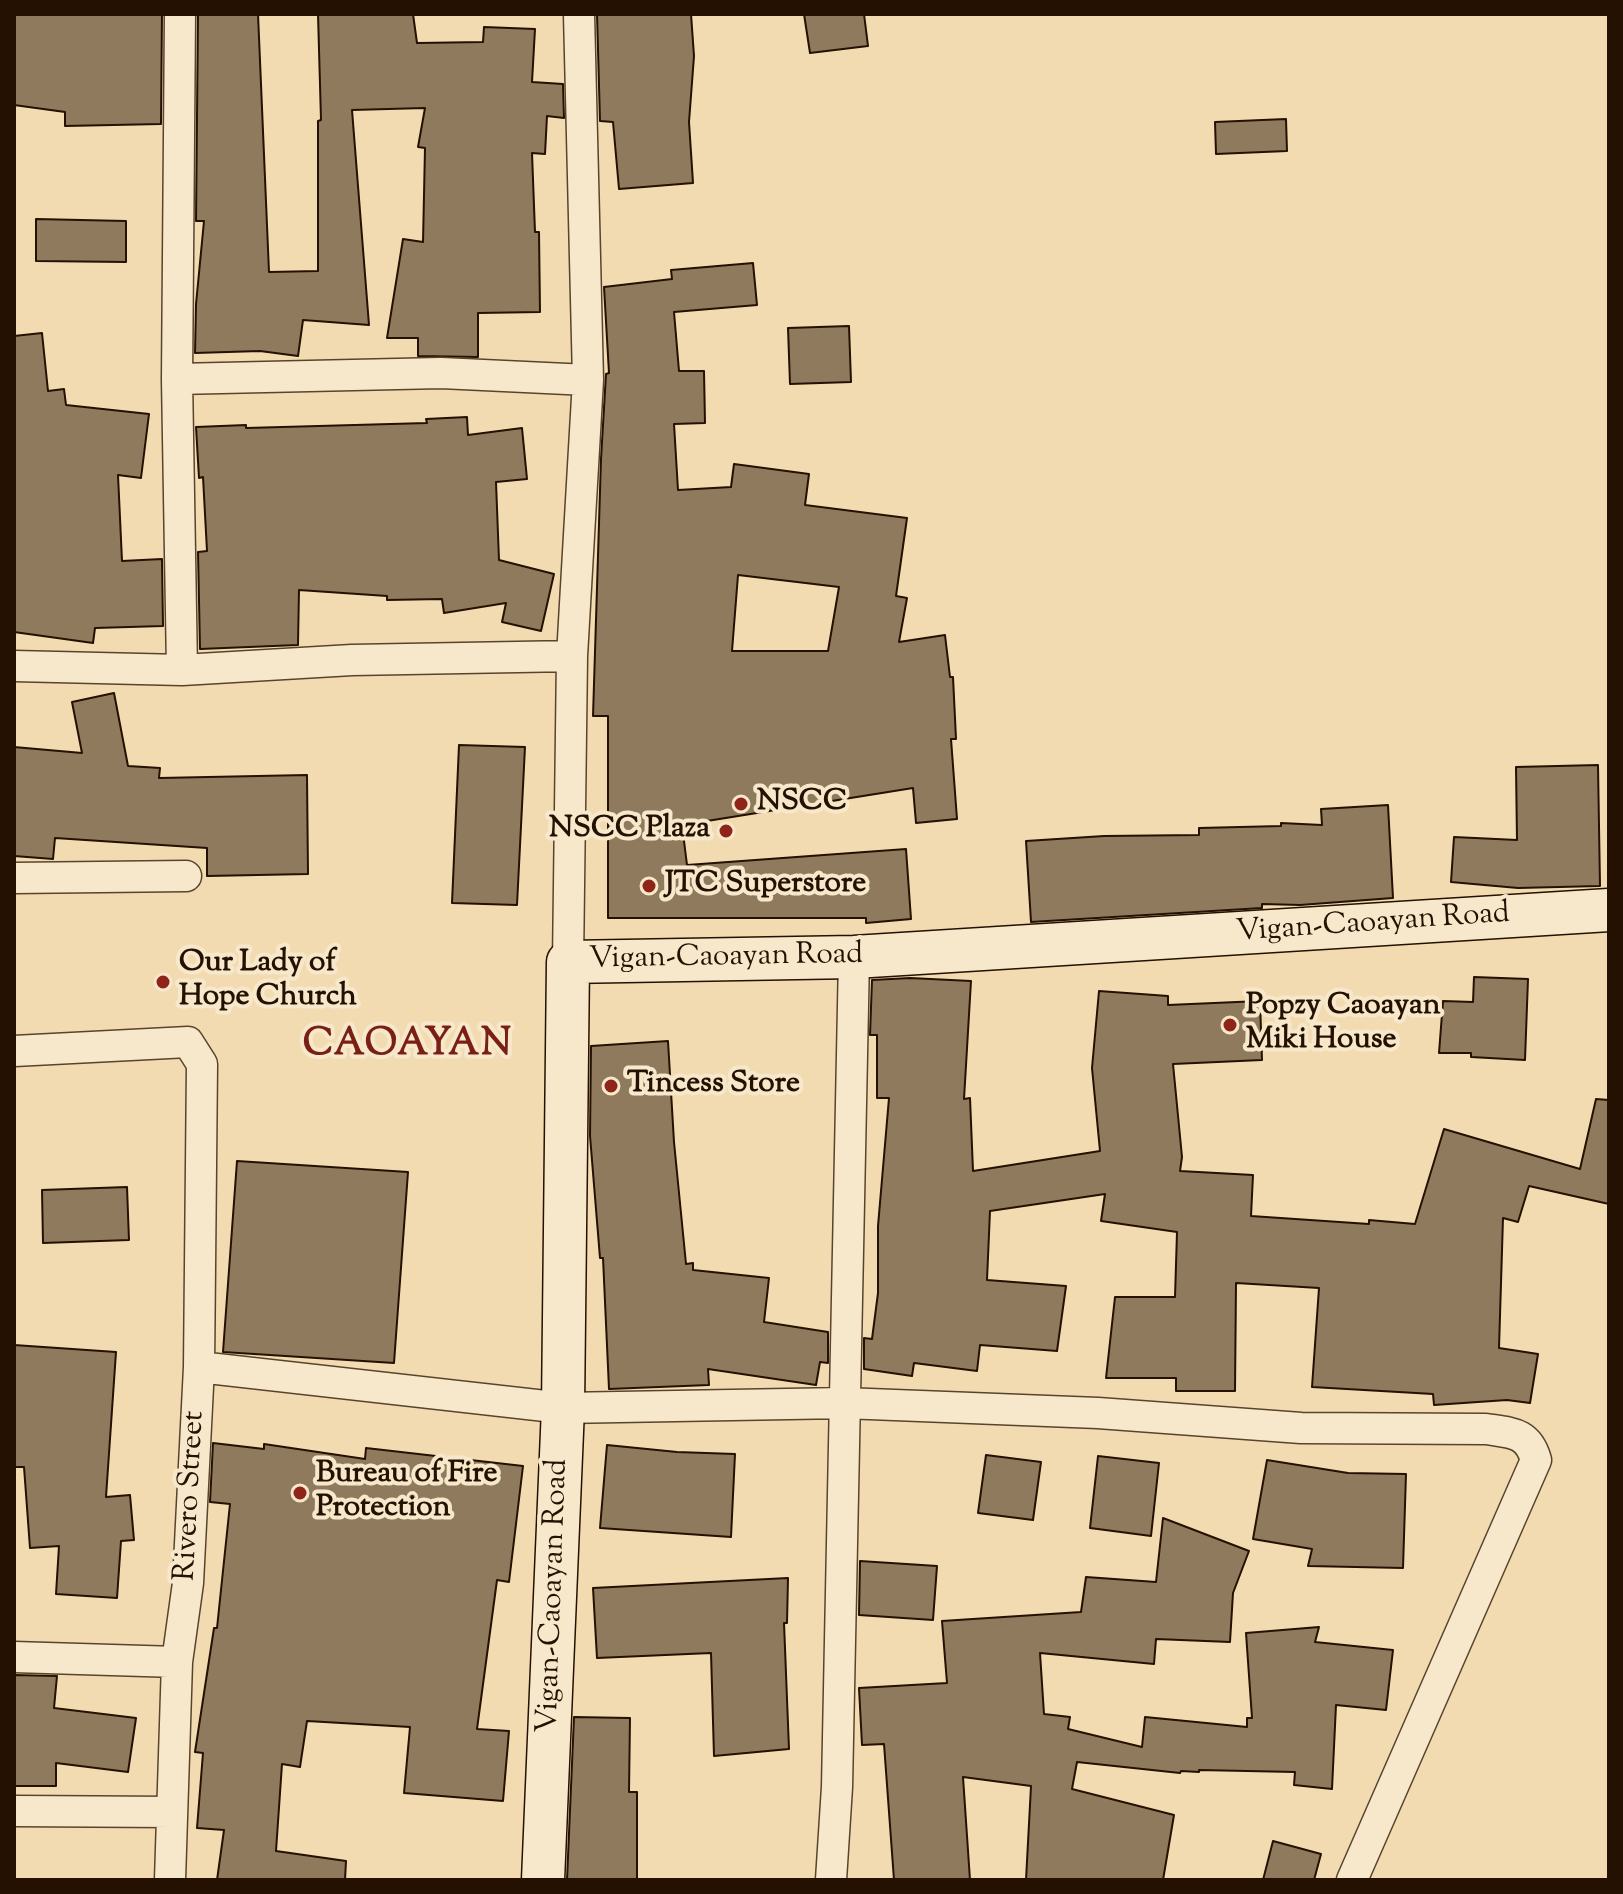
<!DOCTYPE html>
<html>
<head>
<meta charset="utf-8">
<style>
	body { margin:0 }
	#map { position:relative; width:1623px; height:1894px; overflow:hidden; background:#f2dbb1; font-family:"Sorts Mill Goudy",serif }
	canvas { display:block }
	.frame { position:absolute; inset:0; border:16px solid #241101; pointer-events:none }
</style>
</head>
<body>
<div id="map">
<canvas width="1623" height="1894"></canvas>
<div class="frame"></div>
</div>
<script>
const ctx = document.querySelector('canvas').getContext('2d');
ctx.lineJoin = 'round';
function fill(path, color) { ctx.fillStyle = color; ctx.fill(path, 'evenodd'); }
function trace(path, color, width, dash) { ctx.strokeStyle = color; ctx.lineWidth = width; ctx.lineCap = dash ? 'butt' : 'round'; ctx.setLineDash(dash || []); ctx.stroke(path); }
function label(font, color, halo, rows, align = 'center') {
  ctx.font = font + ' "Sorts Mill Goudy",serif'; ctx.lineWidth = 8; ctx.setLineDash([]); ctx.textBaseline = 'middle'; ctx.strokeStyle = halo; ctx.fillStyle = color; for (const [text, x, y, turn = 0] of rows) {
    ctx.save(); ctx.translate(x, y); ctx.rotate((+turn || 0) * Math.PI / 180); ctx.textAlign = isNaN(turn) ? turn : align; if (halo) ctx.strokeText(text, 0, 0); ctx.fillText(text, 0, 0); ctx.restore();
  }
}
const building = new Path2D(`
	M14 14H162L161 124 65 126V112L14 105Z
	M198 14H258L269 272 318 271V121L321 120 318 14H413L417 43 483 42 484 27 535 29 532 82 563 84 564 118 547 116 545 154 532 153 535 232H539L540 312 478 313V357L418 356V338H387L403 239 423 242 425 148 418 147 425 108 352 110 369 325 303 320 298 356 260 351 195 353 196 304 204 221H196Z
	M597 14H691L694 56 689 122 693 183 619 189 613 122 600 121Z
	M804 14H864L868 46 810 53Z
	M1286 119 1287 151 1216 154 1215 122Z
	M36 219 126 221V262L36 261Z
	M753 263 757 305 674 312 679 371H704L705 423 674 424 678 490 731 487 734 464 809 474 805 505 907 518 896 596 907 598 899 642 945 635 950 677H953L956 739H951L957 819 916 823 913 788 682 825 687 865 906 849 911 919 866 923V918H608V716H593L601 459 606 374 609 373 604 287 672 279 671 270ZM738 575 839 587 828 651H732Z
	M849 326 851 382 790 384 788 328Z
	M42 333 48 391 64 389 66 405 149 414 141 478 118 475 122 561 162 559 163 626 95 628 93 643 14 632V336Z
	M467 417 468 435 522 428 527 479 496 482 499 560 554 574 541 631 502 622 506 603 444 613 442 599 387 600V596L299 590 298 645 200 649 198 552 207 551 203 477 199 478 196 427 246 425V428L427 423 426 419Z
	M114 693 128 766 160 768 159 778 307 775 308 874 207 876V848L55 838 53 859 14 856V747L82 753 72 702Z
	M459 745 525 747 517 905 452 903Z
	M1598 765 1600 886 1518 888 1451 882 1454 837 1517 840 1516 767Z
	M1388 805 1393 898 1300 905 1262 904V908L1031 922 1026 841 1104 836 1199 835V828L1281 826V823L1322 825 1321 809Z
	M1474 977 1528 979 1525 1060 1471 1057V1053H1439L1443 1001 1473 1002Z
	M910 978 971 981 964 1099 970 1098 973 1171 1100 1151 1092 1068 1099 991 1168 996V1005L1260 1001 1262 1060 1173 1064 1182 1157 1180 1171 1253 1175 1251 1216 1369 1224V1220L1415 1224 1444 1129 1580 1169 1596 1099 1609 1100V1204L1529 1186 1518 1222 1503 1218 1499 1348 1538 1354 1530 1403 1507 1400 1434 1405 1433 1394 1312 1387 1319 1288 1236 1283 1235 1391H1176V1378H1106L1115 1297H1175L1177 1232 1101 1221 1105 1194 990 1211 987 1280 1066 1286 1057 1351 980 1345 977 1371 914 1363 912 1376 864 1369V1338L872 1339 878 1293V1226L889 1098H877V1035H870L872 980Z
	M668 1041 674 1142 686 1264 693 1263V1270L769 1278 764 1322 828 1332V1363L820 1362 816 1385 708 1369 709 1385 609 1389 603 1258H600L590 1136 591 1046Z
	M237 1161 408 1172 394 1363 223 1352Z
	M127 1187 129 1240 43 1243 42 1190Z
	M14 1345 116 1352 106 1497 130 1495 134 1540 121 1541 117 1598 56 1594 59 1546 30 1548 24 1467H14Z
	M213 1443 264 1449V1444L365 1459 366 1448 523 1466 509 1582 497 1580 477 1729 509 1731 503 1801 404 1793 410 1727 307 1721 300 1767 282 1764 276 1851 346 1861 345 1880H217L224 1830 197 1828 203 1753 195 1752 214 1628H217L230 1504 210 1502Z
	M607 1445 677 1452 735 1454 731 1537 600 1528Z
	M986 1455 1041 1462 1033 1520 978 1513Z
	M1098 1456 1159 1463 1151 1536 1090 1528Z
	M1267 1460 1348 1473 1406 1474 1403 1568 1308 1566 1312 1549 1253 1539Z
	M1163 1518 1249 1551 1233 1593 1230 1642 1156 1639 1154 1664 1040 1653 1044 1714 1070 1717 1068 1729 1142 1747 1145 1717 1247 1727V1718H1252L1246 1633 1319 1627 1315 1642 1393 1650 1386 1710 1336 1705 1332 1789 1294 1785 1295 1772 1199 1770V1772L1181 1771 1180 1773 1077 1762 1072 1789 1174 1815 1163 1880H1026L1031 1786 963 1777 970 1880H894L884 1744 862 1745 859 1688 947 1683 942 1621 1081 1612 1086 1577 1156 1582Z
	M860 1561 937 1566 933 1620 859 1615Z
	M788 1578 787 1623H784L789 1749 714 1756 711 1653 597 1658 593 1588Z
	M14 1675 57 1676 54 1708 136 1718 128 1772 56 1763V1786H14Z
	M574 1717 630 1718 629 1792H637V1880H567Z
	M1273 1841 1321 1854 1314 1880H1263Z`);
const minor = new Path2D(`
	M180 14 177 379 182 670 352 660 572 656
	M177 379 441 373 588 380
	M14 666 182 670
	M14 878 186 876
	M568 962 572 656 588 380 579 14
	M14 1051 188 1042 202 1064 199 1367 188 1583 177 1662 170 1880
	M199 1367 563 1408 844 1403 1098 1413 1301 1428 1486 1429C1512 1433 1528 1432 1536 1460L1352 1880
	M14 1657 177 1662
	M14 1811 172 1812
	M831 1880 837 1787 854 957`);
const secondary = new Path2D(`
	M543 1880 563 1408 568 962 854 957 1609 910`);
const markers = [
	[741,804,8,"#8f2418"],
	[726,831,8,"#8f2418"],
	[649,886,8,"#8f2418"],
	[163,982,8,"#8f2418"],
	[1230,1025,8,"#8f2418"],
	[611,1086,8,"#8f2418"],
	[300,1493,8,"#8f2418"]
];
const poiNames = [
	["NSCC",757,804],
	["NSCC Plaza",710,831,"right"],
	["JTC Superstore",665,886],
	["Our Lady of",179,965],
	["Hope Church",179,999],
	["Popzy Caoayan",1246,1008],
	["Miki House",1246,1042],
	["Tincess Store",627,1086],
	["Bureau of Fire",316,1476],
	["Protection",316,1510]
];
const streetNames = [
	["Vigan-Caoayan Road",1373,925,-4],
	["Vigan-Caoayan Road",726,959,-1],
	["Rivero Street",192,1496,-87],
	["Vigan-Caoayan Road",555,1596,-88]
];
const districtNames = [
	["CAOAYAN",408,1048]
];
fill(building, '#8f7a5d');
trace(building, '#241101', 2);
trace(minor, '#58442d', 33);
trace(secondary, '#241101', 45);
trace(minor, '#f7e8cc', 30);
trace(secondary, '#f7e8cc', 42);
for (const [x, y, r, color] of markers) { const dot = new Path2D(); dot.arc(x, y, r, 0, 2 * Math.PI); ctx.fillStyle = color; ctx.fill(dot); trace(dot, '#f7e8cc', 3); }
label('bold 30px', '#241101', '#f7e8cc', poiNames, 'left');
label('30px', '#241101', '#f7e8cc', streetNames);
ctx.letterSpacing = '2px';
label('bold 38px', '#7a1f14', '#f7e8cc', districtNames);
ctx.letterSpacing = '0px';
</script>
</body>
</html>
